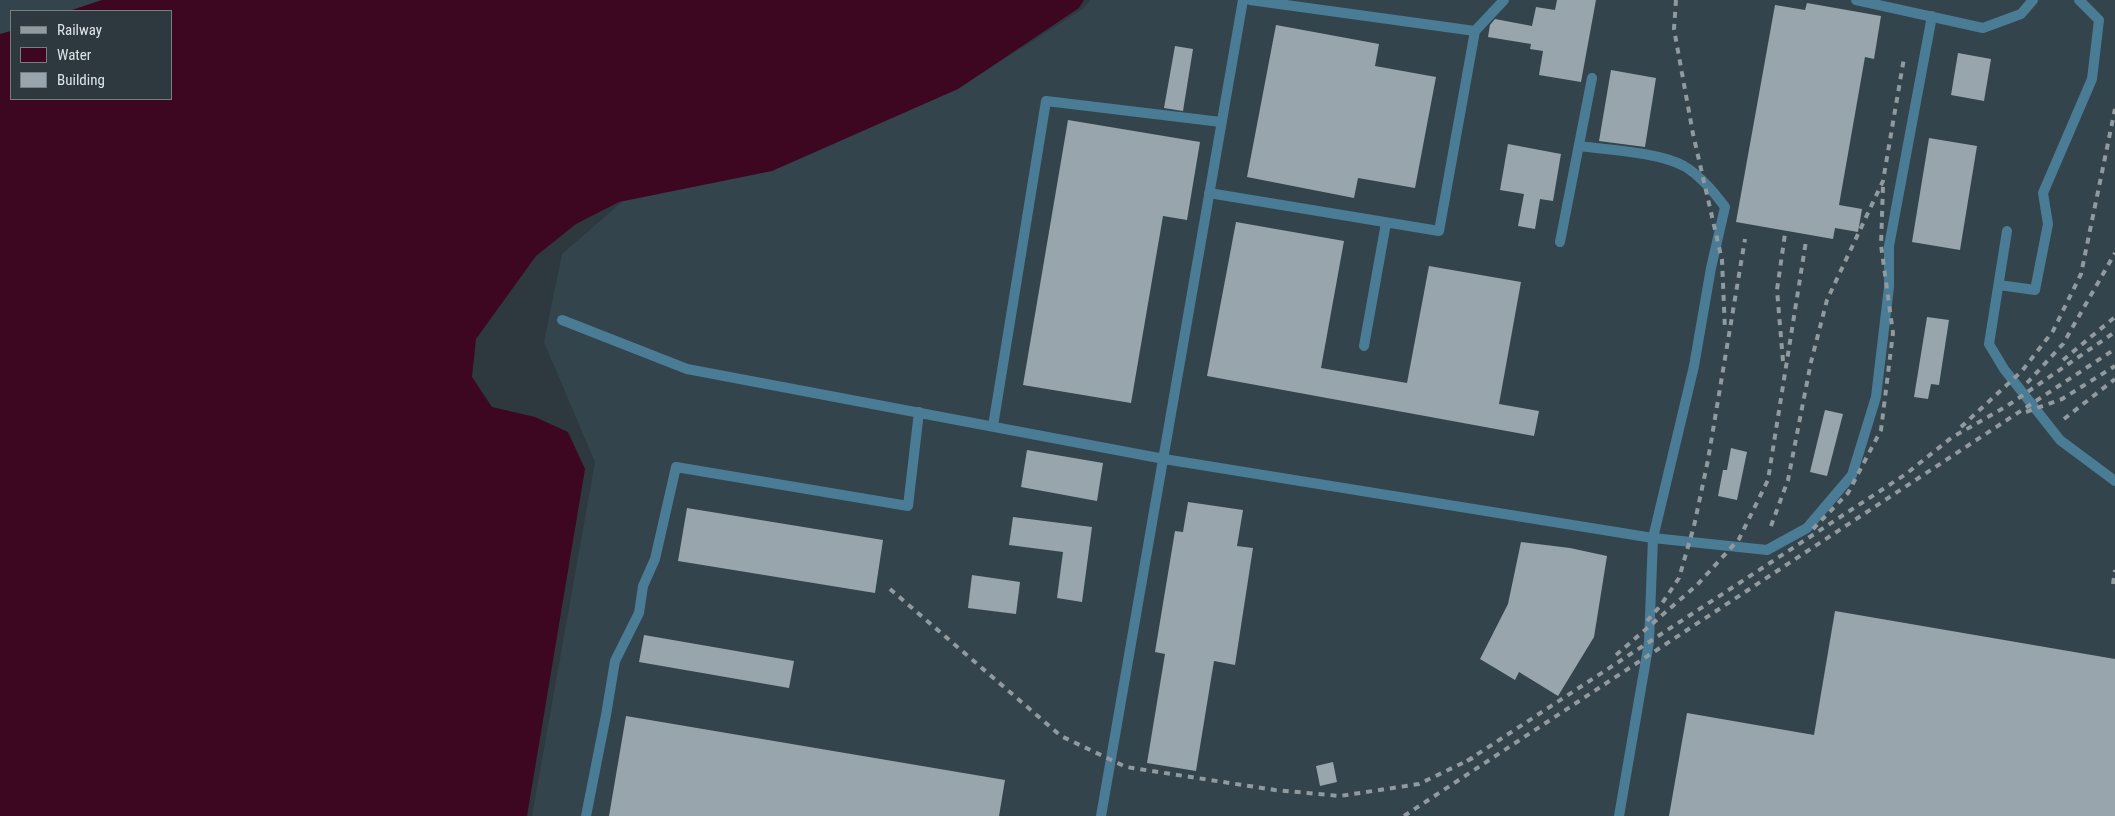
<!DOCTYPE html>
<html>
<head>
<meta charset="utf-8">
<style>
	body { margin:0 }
	#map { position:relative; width:2115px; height:816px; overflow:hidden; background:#2e393f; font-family:"Roboto Condensed",sans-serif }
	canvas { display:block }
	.legend { position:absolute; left:10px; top:10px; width:162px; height:90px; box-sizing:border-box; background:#2e393f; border:1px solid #747e83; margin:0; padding:6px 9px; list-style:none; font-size:15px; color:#dee5e9 }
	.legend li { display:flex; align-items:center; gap:10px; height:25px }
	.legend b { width:25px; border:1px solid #747e83 }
</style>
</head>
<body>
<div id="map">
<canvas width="2115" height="816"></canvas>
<ul class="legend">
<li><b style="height:6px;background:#919a9e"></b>Railway</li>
<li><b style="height:14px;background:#3d0722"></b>Water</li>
<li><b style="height:14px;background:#98a5ac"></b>Building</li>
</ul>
</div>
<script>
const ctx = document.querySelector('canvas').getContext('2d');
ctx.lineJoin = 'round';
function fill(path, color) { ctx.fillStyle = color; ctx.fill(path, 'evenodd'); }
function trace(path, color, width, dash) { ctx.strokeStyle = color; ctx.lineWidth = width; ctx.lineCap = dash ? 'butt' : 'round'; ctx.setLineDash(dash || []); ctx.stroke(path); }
const built = new Path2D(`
	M0 0H102L69 11H11V31L0 34Z
	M1090 0H2115V816H532L595 462 544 342 562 254 623 201 773 169 959 88 1084 8Z`);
const water = new Path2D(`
	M102 0H1084L1079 8 958 89 772 171 619 202 576 224 536 256 476 339 472 377 492 407 535 417 568 432 585 469 527 816H0V34L11 31V99H171V11H69Z`);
const building = new Path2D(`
	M1557 0H1596L1581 82 1539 75 1543 51 1530 49 1531 44 1488 37 1490 25 1495 19 1532 26 1536 7 1555 10Z
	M1807 3 1881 16 1874 59 1865 57 1839 205 1862 209 1858 232 1835 228 1833 239 1736 222 1775 5 1805 10Z
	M1276 25 1379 44 1375 66 1436 77 1415 188 1358 178 1354 198 1247 177Z
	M1175 46 1193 49 1183 111 1164 108Z
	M1958 53 1991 59 1984 101 1951 95Z
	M1611 70 1656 78 1645 147 1599 141Z
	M1068 120 1200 142 1187 220 1163 216 1131 403 1023 385Z
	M1929 138 1977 146 1960 250 1912 242Z
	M1508 144 1561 154 1553 201 1540 199 1535 229 1518 226 1524 194 1500 190Z
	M1236 222 1344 241 1321 368 1407 383 1429 266 1521 282 1499 404 1539 411 1534 436 1207 376Z
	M1927 317 1949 320 1939 385 1931 384 1928 399 1914 397Z
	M1825 410 1843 414 1827 476 1810 472Z
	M1731 448 1747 452 1737 500 1718 496 1723 470H1727Z
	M1027 450 1103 463 1097 501 1021 487Z
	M1188 502 1243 510 1237 546 1253 548 1235 665 1214 661 1196 771 1147 763 1165 654 1155 652 1175 531 1183 532Z
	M687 508 883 540 875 593 678 561Z
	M1013 517 1092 527 1082 602 1057 598 1063 552 1009 545Z
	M1521 542 1570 548 1607 556 1594 637 1558 696 1519 672 1515 680 1480 659 1508 604Z
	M972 575 1020 582 1016 614 968 608Z
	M1835 611 2115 659V816H1669L1687 713 1814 735Z
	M644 635 794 661 789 688 639 662Z
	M626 716 1005 780 999 816H609Z
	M1333 762 1337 782 1320 786 1316 766Z`);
const lane = new Path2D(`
	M1856 0 1983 28 2021 14 2033 0
	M1475 31 1504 0
	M1579 146C1609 150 1658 152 1684 166 1701 176 1714 192 1725 207L1711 268 1694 366 1653 538 1649 642 1619 816
	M1209 193 1439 231 1475 31 1250 0
	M2007 231 1989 344 2004 369 2060 440 2115 481
	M1560 242 1592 78
	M1999 285 2035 290 2048 224 2043 193 2092 79 2099 20 2079 0
	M562 320 687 369 1164 459 1653 538 1767 550 1807 528 1852 475 1876 397 1889 287V246L1932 16
	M1364 346 1386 223
	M993 426 1046 101 1221 122
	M586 816 606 715 615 661 639 613 643 586 655 559 676 467 908 506 919 412
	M1101 816 1243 0`);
const rail = new Path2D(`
	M1676 0 1674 29 1693 134 1722 260 1725 330
	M2063 360 2115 317
	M1783 361 1777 290 1785 234
	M2027 383 2063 344 2115 253
	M2026 412 2062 399 2115 366
	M2064 419 2115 379
	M1961 427 2022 371 2053 331 2081 274 2115 109
	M1771 526 1788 480 1811 362 1827 300 1883 181 1904 58
	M1813 529 1848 493 1881 430 1893 333 1881 245 1883 186
	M2113 584 2115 570
	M890 589 1061 736 1126 767 1275 790 1340 796 1419 784 1473 758
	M1647 621 1661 605 1679 578 1694 526 1708 460 1745 239
	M1616 655 1697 585 1739 539 1768 480 1806 241
	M1467 761 1906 474 1951 438 2007 406 2115 332
	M1404 816 2115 349`);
fill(built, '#33444d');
fill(water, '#3d0722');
fill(building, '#98a5ac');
trace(lane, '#4b7c95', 10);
trace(rail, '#919a9e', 4, [6, 6]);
</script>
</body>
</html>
